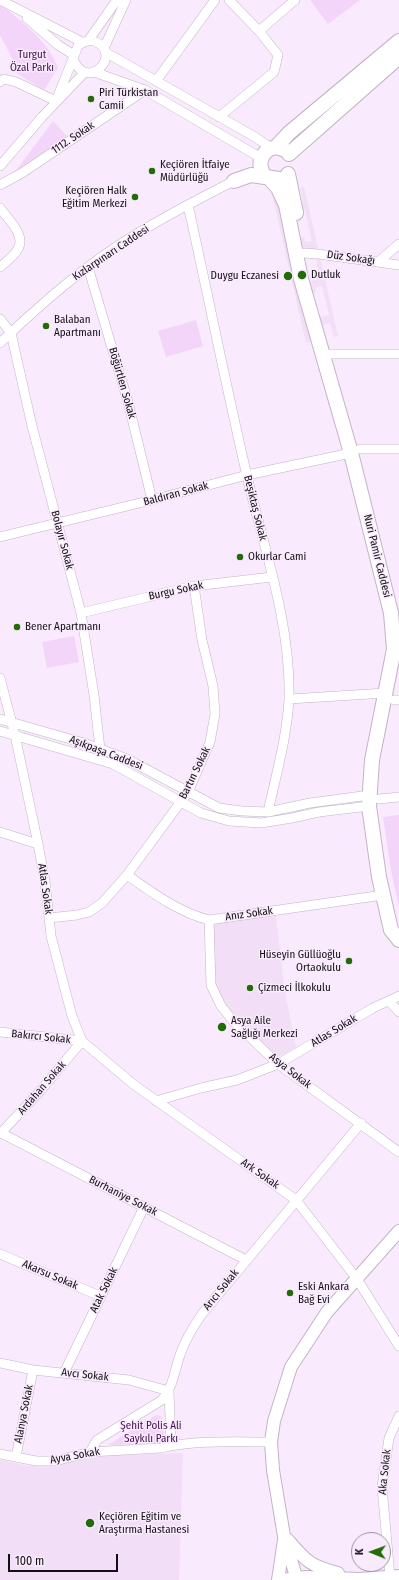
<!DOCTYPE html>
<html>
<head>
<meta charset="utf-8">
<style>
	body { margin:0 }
	#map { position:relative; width:399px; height:1580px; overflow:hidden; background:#f9ebfd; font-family:"Fira Sans Condensed",sans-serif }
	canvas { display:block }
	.north { position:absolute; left:351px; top:1532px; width:40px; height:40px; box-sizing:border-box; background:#f9ebfd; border:1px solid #9d93a0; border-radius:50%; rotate:271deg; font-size:11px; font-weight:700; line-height:16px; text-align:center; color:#130f14 }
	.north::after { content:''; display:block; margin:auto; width:14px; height:18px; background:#236b07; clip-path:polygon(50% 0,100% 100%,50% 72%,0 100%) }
	.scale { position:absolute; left:8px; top:1554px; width:110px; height:18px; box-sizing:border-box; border:2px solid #130f14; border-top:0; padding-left:5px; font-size:12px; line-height:14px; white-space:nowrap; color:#130f14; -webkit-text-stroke:3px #f9ebfd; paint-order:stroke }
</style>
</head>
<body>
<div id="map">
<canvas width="399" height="1580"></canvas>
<div class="north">K</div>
<div class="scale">100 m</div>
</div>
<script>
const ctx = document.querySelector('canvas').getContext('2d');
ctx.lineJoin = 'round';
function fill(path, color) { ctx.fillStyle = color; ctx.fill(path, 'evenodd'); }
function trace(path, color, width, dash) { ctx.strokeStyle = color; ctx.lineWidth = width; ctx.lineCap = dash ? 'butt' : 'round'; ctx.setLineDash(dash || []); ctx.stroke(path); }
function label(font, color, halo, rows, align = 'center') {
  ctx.font = font + ' "Fira Sans Condensed",sans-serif'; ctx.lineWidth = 3; ctx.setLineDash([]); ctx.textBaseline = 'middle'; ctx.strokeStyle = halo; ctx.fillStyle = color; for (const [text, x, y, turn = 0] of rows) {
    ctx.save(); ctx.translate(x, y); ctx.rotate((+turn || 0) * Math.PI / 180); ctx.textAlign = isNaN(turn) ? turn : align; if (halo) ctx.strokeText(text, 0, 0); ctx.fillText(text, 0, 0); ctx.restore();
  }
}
const built = new Path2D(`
	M304 187 338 336 334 337 330 323 308 329 311 342 306 343 272 194 277 193 281 207 303 202 300 188ZM305 210 312 241 305 242 304 237 296 239 282 215ZM314 249 320 279 297 284 300 252ZM322 286 329 315 306 320 308 294 316 292 315 288Z
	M276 916 284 987 296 1047 277 1058 234 1016 225 1005 216 990 213 921Z
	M183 1453 179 1580H0V1460L29 1466H56L84 1456Z`);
const green = new Path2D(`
	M310 0H360L328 24Z
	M0 3C21 22 48 40 58 68L44 90 13 71V60L0 35Z
	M53 121 67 136 14 173Z
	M196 320 203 346 166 357 158 331Z
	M74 636 79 662 47 668 42 642Z
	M399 815V907L392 876 383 817Z
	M156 1415 161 1416 164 1435 163 1442 159 1444 108 1445Z`);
const street = new Path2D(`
	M0 0 82 42
	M27 18 58 45 74 55
	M259 31 295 0
	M88 41 117 0
	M104 48 126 0
	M105 52 255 137 271 148
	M94 72 145 90 261 158
	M156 81 215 0
	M0 82 4 79 16 82 56 101
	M56 101 78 46C83 42 89 39 96 42 123 53 88 94 73 59
	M219 117 274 72 278 55 259 31 229 0
	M0 166 42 117 85 72
	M0 185 22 173 145 90
	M188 205C208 295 226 386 247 476 264 549 291 623 289 699 287 737 276 775 268 812
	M0 208C8 219 26 235 18 249 14 256 6 262 0 267
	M304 253 318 254 399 265
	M378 262 399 244
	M88 267 128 402 152 500
	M0 319 11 333 32 426 81 613 94 695 100 749
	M0 343C41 304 84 266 133 236 166 216 200 198 234 181
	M331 354H399
	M360 449H399
	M0 537 152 500 247 475 351 453
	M81 613 194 586 272 577
	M0 678 15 735 38 844 45 881 51 936 72 1016 82 1041 133 1084 296 1200 357 1279 399 1346
	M289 699 386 693
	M394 700H399
	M0 719 84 743 127 759 219 808 242 811 268 812 310 803 370 795
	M0 731 113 764 201 813 229 821 261 823 292 818 319 812 369 806
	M379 799 399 797
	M0 832 38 844
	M127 875C153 893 178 912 209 920L383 895
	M49 918 77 915 89 912 102 903 127 875 188 792 210 742 215 714 213 686 202 640 194 586
	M209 920 211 985 221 1006 233 1021 278 1064 399 1152
	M389 1001 399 1012
	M0 1032 82 1041
	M156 1101 201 1088 237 1080 278 1064 373 1008 399 996
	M1 1133 246 1260
	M0 1134 41 1090 82 1041
	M0 1254 100 1296
	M0 1363 33 1370 129 1380 169 1391 171 1446
	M64 1373 144 1207
	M90 1452 97 1440 162 1400C174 1385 174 1372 180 1355 185 1340 193 1327 202 1314L361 1123
	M0 1454 36 1461H55L90 1452 161 1448C196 1440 235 1442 271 1442
	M16 1457 33 1370
	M390 1577 382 1487 389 1438 399 1416`);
const secondary = new Path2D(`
	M288 1540C306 1561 310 1566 338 1573
	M278 1580 284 1540
	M282 1580 305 1577 360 1579 399 1576
	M297 1580 284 1536 273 1470 271 1442 274 1421 291 1367 327 1312 399 1231`);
const primary = new Path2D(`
	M276 147 289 133 399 41
	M289 154 399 57
	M288 174 296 213
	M266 177C252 163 267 140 285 150
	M270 179 278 188 286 205 301 279 351 453 391 613 394 649 372 760 369 806 379 877 391 930 399 940
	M234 181 251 175 279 179`);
const markers = [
	[91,99,4,"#236b07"],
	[152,171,4,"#236b07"],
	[135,197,4,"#236b07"],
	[302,275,5,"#236b07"],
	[288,276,5,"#236b07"],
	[46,326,4,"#236b07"],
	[240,557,4,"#236b07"],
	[17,627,4,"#236b07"],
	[349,961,4,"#236b07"],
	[250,988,4,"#236b07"],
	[222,1027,5,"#236b07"],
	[290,1293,4,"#236b07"],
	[90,1523,5,"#236b07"]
];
const parkNames = [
	["Turgut",32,55],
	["Özal Parkı",32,68],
	["Şehit Polis Ali",151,1426],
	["Saykılı Parkı",151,1439]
];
const poiNames = [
	["Piri Türkistan",99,93],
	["Camii",99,106],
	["Keçiören İtfaiye",160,165],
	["Müdürlüğü",160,178],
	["Keçiören Halk",127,191,"right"],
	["Eğitim Merkezi",127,204,"right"],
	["Dutluk",311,275],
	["Duygu Eczanesi",279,276,"right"],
	["Balaban",54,320],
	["Apartmanı",54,333],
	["Okurlar Cami",248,557],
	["Bener Apartmanı",25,627],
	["Hüseyin Güllüoğlu",341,955,"right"],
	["Ortaokulu",341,968,"right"],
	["Çizmeci İlkokulu",258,988],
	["Asya Aile",231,1021],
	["Sağlığı Merkezi",231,1034],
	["Eski Ankara",298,1287],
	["Bağ Evi",298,1300],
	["Keçiören Eğitim ve",99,1517],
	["Araştırma Hastanesi",99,1530]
];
const streetNames = [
	["1112. Sokak",73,138,-34],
	["Kızlarpınarı Caddesi",111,253,-34],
	["Düz Sokağı",351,258,8],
	["Böğürtlen Sokak",122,383,74],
	["Baldıran Sokak",176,494,-15],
	["Beşiktaş Sokak",255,508,76],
	["Bolayır Sokak",62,540,75],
	["Nuri Pamir Caddesi",377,556,76],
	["Burgu Sokak",176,591,-12],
	["Aşıkpaşa Caddesi",106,753,21],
	["Bartın Sokak",195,773,-64],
	["Atlas Sokak",45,889,82],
	["Anız Sokak",249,914,-8],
	["Atlas Sokak",334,1031,-31],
	["Bakırcı Sokak",41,1037,6],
	["Asya Sokak",290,1071,38],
	["Ardahan Sokak",42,1088,-49],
	["Ark Sokak",260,1174,35],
	["Burhaniye Sokak",123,1196,27],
	["Akarsu Sokak",50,1275,23],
	["Atak Sokak",104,1290,-64],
	["Arıcı Sokak",221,1290,-51],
	["Avcı Sokak",85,1375,6],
	["Alanya Sokak",24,1414,-79],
	["Ayva Sokak",75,1456,-10],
	["Aka Sokak",385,1472,-84]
];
fill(built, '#f2def6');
fill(green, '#f2d5f9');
trace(street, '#c1b4c5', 10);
trace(secondary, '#c1b4c5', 14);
trace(primary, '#c1b4c5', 16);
trace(street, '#fff', 9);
trace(secondary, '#fff', 12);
trace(primary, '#fff', 14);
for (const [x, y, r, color] of markers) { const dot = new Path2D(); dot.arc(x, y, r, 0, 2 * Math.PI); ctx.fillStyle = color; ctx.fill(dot); trace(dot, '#f9ebfd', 1.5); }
label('11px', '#451151', '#f9ebfd', parkNames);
label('11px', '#130f14', '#f9ebfd', poiNames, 'left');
label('11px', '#130f14', '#f9ebfd', streetNames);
</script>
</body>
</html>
